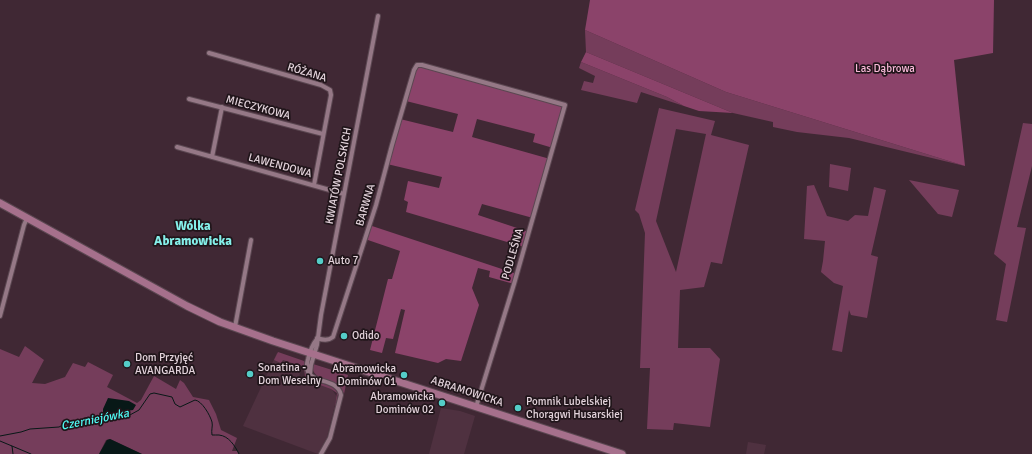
<!DOCTYPE html>
<html>
<head>
<meta charset="utf-8">
<style>
	body { margin:0 }
	canvas { display:block; background:#402834 }
</style>
</head>
<body>
<canvas width="1032" height="454"></canvas>
<script>
const ctx = document.querySelector('canvas').getContext('2d');
ctx.lineJoin = 'round';
function fill(path, color) { ctx.fillStyle = color; ctx.fill(path, 'evenodd'); }
function trace(path, color, width, dash) { ctx.strokeStyle = color; ctx.lineWidth = width; ctx.lineCap = dash ? 'butt' : 'round'; ctx.setLineDash(dash || []); ctx.stroke(path); }
function label(font, color, halo, rows, align = 'center') {
  ctx.font = font + ' Signika,sans-serif'; ctx.lineWidth = 3.5; ctx.setLineDash([]); ctx.textBaseline = 'middle'; ctx.strokeStyle = halo; ctx.fillStyle = color; for (const [text, x, y, turn = 0] of rows) {
    ctx.save(); ctx.translate(x, y); ctx.rotate((+turn || 0) * Math.PI / 180); ctx.textAlign = isNaN(turn) ? turn : align; if (halo) ctx.strokeText(text, 0, 0); ctx.fillText(text, 0, 0); ctx.restore();
  }
}
const built = new Path2D(`
	M277 353 303 363 299 377 331 388 337 397 327 437 318 454 243 426Z
	M441 408 460 411 475 416 464 454H429Z
	M748 442 766 445 764 454H746Z`);
const green = new Path2D(`
	M585 30 726 92 965 166 849 138 797 132 773 127V122L733 113 586 52Z
	M581 62 667 97 684 106 641 92 637 103 581 90 584 81 593 83 595 76 579 68Z
	M659 108 715 121 711 135 749 145 722 264 711 262 704 287 680 290 678 348H710L720 359 710 427 674 423 673 430 647 429 650 368H640L645 233 639 214 635 210ZM676 129 706 134 676 272 656 221Z
	M1023 123 1032 124V166L1017 227 1026 228 1007 322 996 320 1006 264 994 254Z
	M830 164 851 168 848 191 829 187Z
	M909 180 959 190 952 217 938 214Z
	M814 185 827 216 848 221 855 215 868 216 874 187 886 190 871 255 878 257 867 318 851 315 849 310 842 352 832 350 843 286 834 283 821 272 823 261 825 241 804 239 807 186Z
	M25 346 44 360 32 383 45 384 65 377 73 363 85 367 88 362 113 375 107 387 137 403 141 400 154 376 176 389 180 380 184 383 193 397 209 400 216 414 221 430 237 438 232 451H237L239 454H142L110 439 106 440 99 454H0V349L19 357Z
	M278 352 304 361C306 364 304 369 306 373 312 386 333 381 338 394L334 413 337 393 331 389 309 381 305 377 304 367 283 360 281 363 274 360Z
	M313 364 348 375 344 394C338 373 310 385 313 364Z`);
const forest = new Path2D(`
	M590 0H994L993 53 954 60 965 166 726 92 585 30Z
	M586 52 733 113 699 111 684 106 667 97 581 62Z
	M417 65 565 105 553 148 533 142 535 134 477 119 472 137 550 159 533 218 482 204 478 215 529 232 524 247 406 212 408 202 404 200 408 181 439 188 442 177 387 164 400 119 453 132 458 114 406 101Z
	M369 225 517 274 514 284 489 277 490 271 478 268 472 288 479 305 461 361 446 359 438 363 395 353 405 310 401 309 393 339 386 338 382 353 370 350 388 279H392L400 251 365 239Z`);
const water = new Path2D(`
	M108 398 129 401 136 405 133 410 107 414 103 413V409Z
	M110 439 142 454H99L107 440Z`);
const stream = new Path2D(`
	M0 436 21 432 30 429 59 427 67 423 73 422 128 416 139 410 150 394 154 393 172 397 175 404 180 407 195 400C202 401 210 415 212 422 213 426 211 430 212 435 214 435 217 435 219 435 229 436 235 446 239 454
	M0 441 12 446 13 454
	M12 446 31 454`);
const street = new Path2D(`
	M209 53 321 85 330 90 331 95 314 185
	M189 99 323 134
	M177 147 344 194
	M212 157 222 107
	M0 316 24 225 27 218
	M235 327 251 240
	M317 338C323 340 328 341 333 337L376 205 392 145 414 70 417 65H422L565 105 514 284 476 407
	M317 339C312 345 310 351 308 359 300 388 337 374 341 395L330 438 321 454
	M310 374 311 365 317 345 321 315 378 16`);
const primary = new Path2D(`
	M0 203 187 306 220 322 273 341 622 454`);
const markers = [
	[320,261,4,"#54cdc8"],
	[344,336,4,"#54cdc8"],
	[127,364,4,"#54cdc8"],
	[250,374,4,"#54cdc8"],
	[404,375,4,"#54cdc8"],
	[442,403,4,"#54cdc8"],
	[518,408,4,"#54cdc8"]
];
const parkNames = [
	["Las Dąbrowa",885,69]
];
const streetNames = [
	["RÓŻANA",307,73,17],
	["MIECZYKOWA",258,108,15],
	["LAWENDOWA",280,166,15],
	["KWIATÓW POLSKICH",339,176,-79],
	["BARWNA",366,205,-74],
	["PODLEŚNA",513,254,-74],
	["ABRAMOWICKA",467,392,18]
];
const poiNames = [
	["Auto 7",328,261],
	["Odido",352,336],
	["Dom Przyjęć",135,358],
	["AVANGARDA",135,371],
	["Sonatina -",258,368],
	["Dom Weselny",258,381],
	["Abramowicka",396,369,"right"],
	["Dominów 01",396,382,"right"],
	["Abramowicka",434,397,"right"],
	["Dominów 02",434,410,"right"],
	["Pomnik Lubelskiej",526,402],
	["Chorągwi Husarskiej",526,415]
];
const waterNames = [
	["Czerniejówka",95,420,-11]
];
const quarterNames = [
	["Wólka",193,227],
	["Abramowicka",193,242]
];
fill(built, '#4f3140');
fill(green, '#753d5b');
fill(forest, '#8b436a');
fill(water, '#081817');
trace(stream, '#081817', 1);
trace(street, '#5b4751', 6);
trace(primary, '#5b4751', 9);
trace(street, '#957886', 4);
trace(primary, '#a6708c', 7);
for (const [x, y, r, color] of markers) { const dot = new Path2D(); dot.arc(x, y, r, 0, 2 * Math.PI); ctx.fillStyle = color; ctx.fill(dot); trace(dot, '#20151a', 1.5); }
label('11px', '#f9bad9', '#20151a', parkNames);
label('11px', '#e3d3db', '#20151a', streetNames);
label('11px', '#e3d3db', '#20151a', poiNames, 'left');
label('italic 12px', '#50fef7', '#20151a', waterNames);
label('bold 13px', '#85f0ea', '#20151a', quarterNames);
</script>
</body>
</html>
